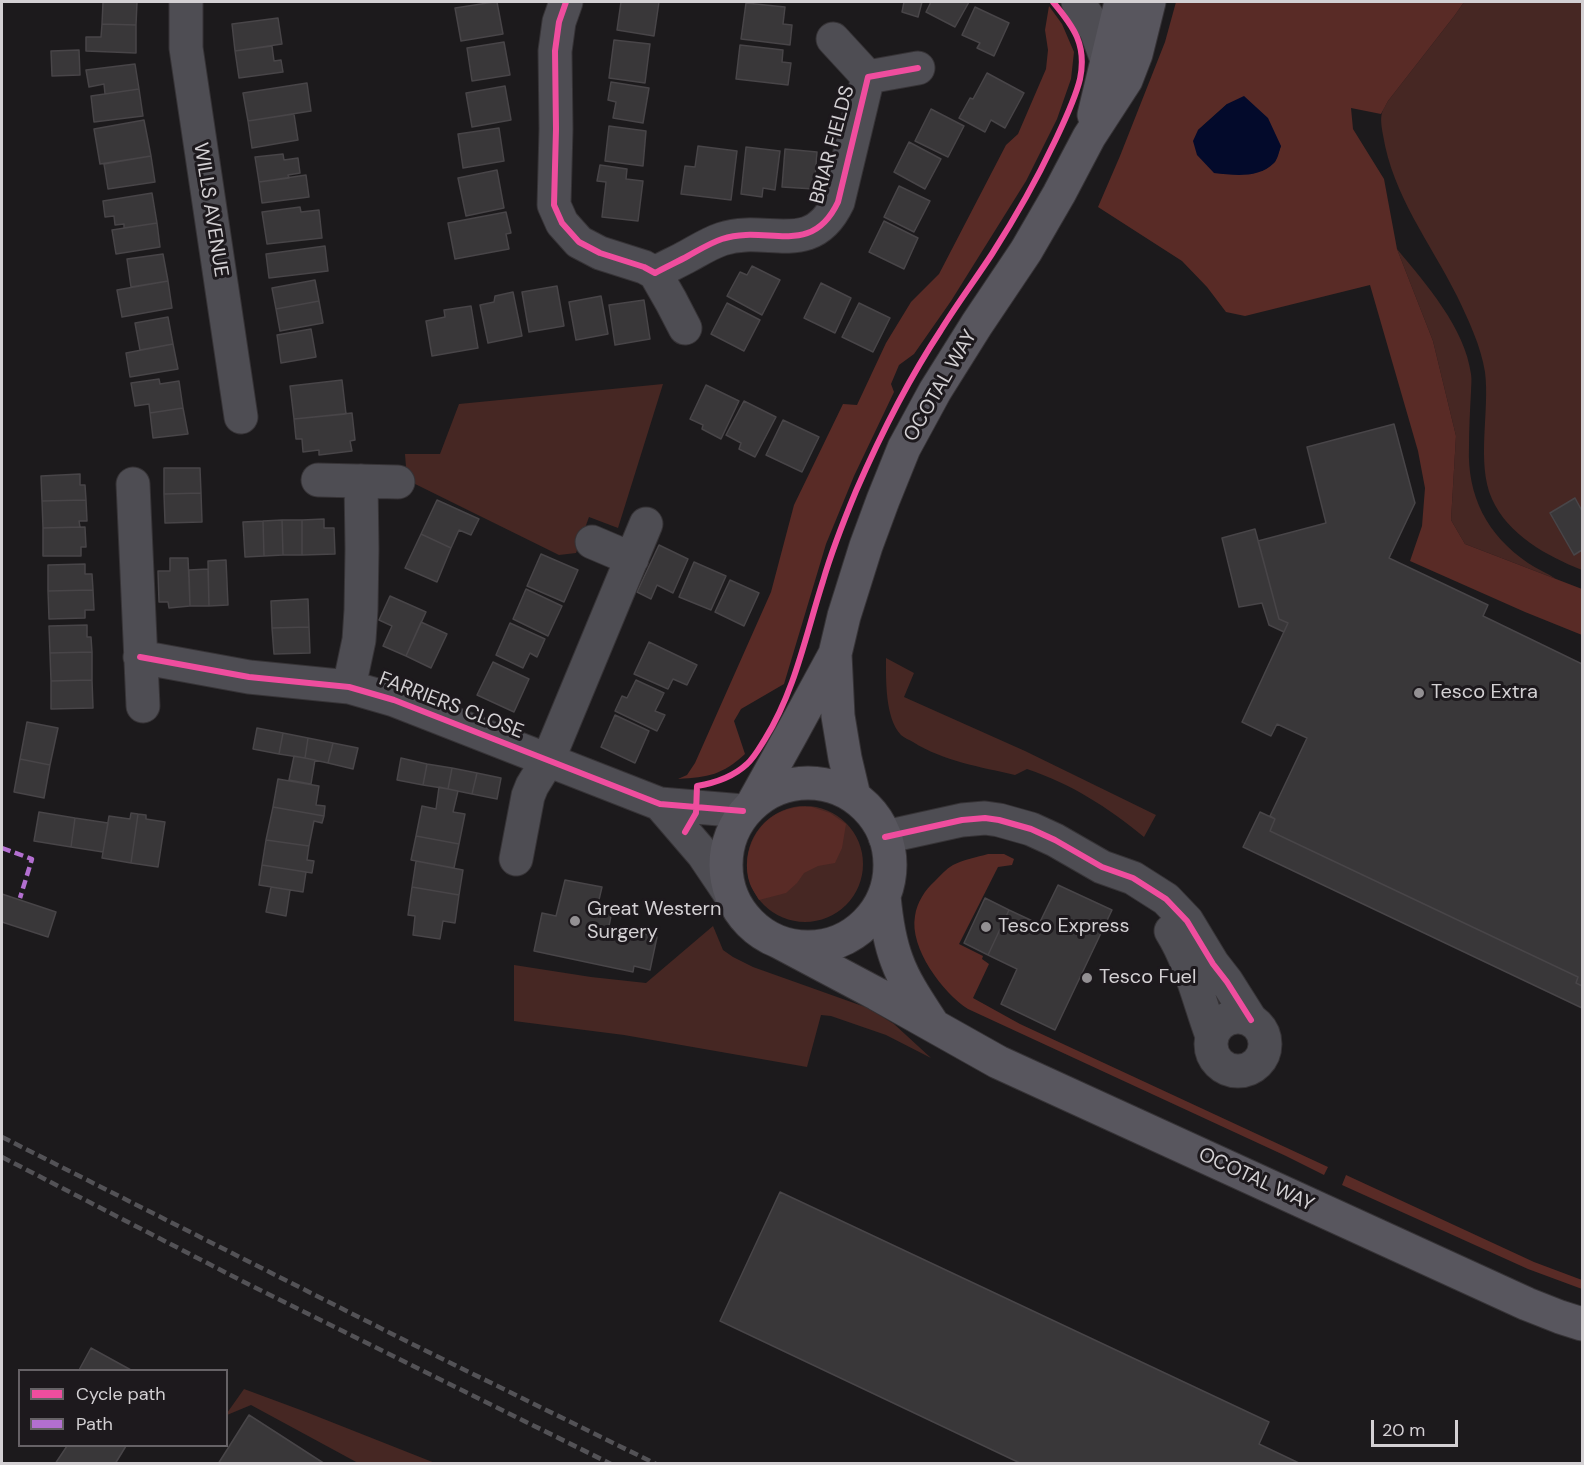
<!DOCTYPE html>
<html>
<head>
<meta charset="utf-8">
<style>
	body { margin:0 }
	#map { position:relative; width:1584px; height:1465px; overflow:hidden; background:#1c1a1c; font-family:"DM Sans",sans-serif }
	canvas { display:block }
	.frame { position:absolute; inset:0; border:3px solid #d3d0d3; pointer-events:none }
	.legend { position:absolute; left:18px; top:1369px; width:210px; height:78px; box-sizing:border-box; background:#1d191d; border:2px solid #666266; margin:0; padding:8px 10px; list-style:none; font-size:18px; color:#d3d0d3 }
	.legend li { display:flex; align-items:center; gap:12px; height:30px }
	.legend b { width:30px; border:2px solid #666266 }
	.scale { position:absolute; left:1371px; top:1420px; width:87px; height:27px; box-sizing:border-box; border:3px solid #d3d0d3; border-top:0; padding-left:8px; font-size:18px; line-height:21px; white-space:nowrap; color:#d3d0d3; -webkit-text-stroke:4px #1d191d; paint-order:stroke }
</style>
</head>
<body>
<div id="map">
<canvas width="1584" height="1465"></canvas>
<div class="frame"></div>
<ul class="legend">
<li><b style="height:8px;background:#ef4d9e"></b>Cycle path</li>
<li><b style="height:8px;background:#b36fd0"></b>Path</li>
</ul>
<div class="scale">20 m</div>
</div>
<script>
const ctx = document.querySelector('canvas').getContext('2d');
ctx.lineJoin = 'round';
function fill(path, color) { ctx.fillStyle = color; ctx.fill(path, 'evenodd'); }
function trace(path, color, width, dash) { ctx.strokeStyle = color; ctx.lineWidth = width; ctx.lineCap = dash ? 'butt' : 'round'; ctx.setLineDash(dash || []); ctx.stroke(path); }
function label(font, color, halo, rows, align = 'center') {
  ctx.font = font + ' "DM Sans",sans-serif'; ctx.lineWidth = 6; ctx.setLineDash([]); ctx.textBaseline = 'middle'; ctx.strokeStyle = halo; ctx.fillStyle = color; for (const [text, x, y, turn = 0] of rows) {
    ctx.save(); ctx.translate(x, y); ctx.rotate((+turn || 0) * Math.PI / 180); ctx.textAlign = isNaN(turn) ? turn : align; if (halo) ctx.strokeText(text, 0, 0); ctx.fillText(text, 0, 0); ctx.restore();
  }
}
const green = new Path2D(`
	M1464 2H1582V570C1547 556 1508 535 1492 499 1476 463 1490 411 1485 372 1481 346 1468 319 1457 296 1430 242 1393 196 1383 135 1382 129 1380 119 1382 113 1383 109 1386 105 1388 101L1455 15Z
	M1397 249C1426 284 1465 328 1471 374 1472 380 1471 386 1471 392 1470 410 1469 428 1469 447 1467 496 1487 535 1528 563 1537 569 1547 573 1556 579L1465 544 1451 520 1456 436 1433 341Z
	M663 384 618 528 589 517 576 553 559 555 407 480 405 454H440L459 404Z
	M886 658 914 673 904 697 1025 751 1156 815 1144 837C1106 806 1073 785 1027 769L1015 775C981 767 943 761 913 742 910 740 904 738 901 735 885 718 886 680 886 658Z
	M747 864a58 58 0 1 1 116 0a58 58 0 1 1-116 0Z
	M713 926 723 950 733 957 753 967 868 1008 894 1024 931 1058 886 1035 831 1016 821 1015 807 1067 624 1035 514 1021V965L591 977 646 983Z
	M244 1389 306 1412 435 1463H358L251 1405 227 1415V1413Z`);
const forest = new Path2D(`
	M1176 2H1464L1455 15 1388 101 1381 114 1351 108 1353 129 1384 179 1397 249 1433 341 1456 436 1451 520 1465 544 1582 589V635L1525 612 1410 561 1422 526 1425 488 1418 451 1370 285 1245 316 1226 312 1207 287 1182 261 1098 207 1120 156 1165 42ZM1227 104 1281 146 1275 162 1262 171 1198 130Z
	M1049 6 1062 24 1074 52 1071 79 1057 119 1026 181 951 301 914 354 899 365 891 384 894 392 854 476 826 544 784 684 741 709 734 721 745 754C722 775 709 777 678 779L687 775 695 763 771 592 794 505 843 404 857 405 886 343 911 302 939 274 1006 145 1018 134 1046 69 1048 50 1045 30Z
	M812 807 830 813 846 824 842 848 835 863 818 866 804 873 797 883 786 893 759 900C756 895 752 889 750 884 739 852 759 814 793 808 799 806 806 807 812 807Z
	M988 854H1004L1014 859 1012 865 998 867 959 944 983 956 982 959 989 964 973 998 1020 1024 1328 1167 1324 1175 1286 1156 968 1009C943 993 909 948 915 916 917 902 925 890 935 881 941 875 946 869 953 865 963 860 977 857 988 854Z
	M1346 1175 1534 1262 1582 1280V1289L1528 1269 1342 1185Z`);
const water = new Path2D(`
	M1244 96 1268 118 1281 146C1279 151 1278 159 1274 163 1258 179 1233 175 1214 173L1197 155 1193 141 1198 130 1227 104Z`);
const building = new Path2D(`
	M103 2H137L136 25 102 24Z
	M494 2H497L503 34 461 41 455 8Z
	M621 2H659L654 36 617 30Z
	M904 2H922L918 17 902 12Z
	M931 2H969L955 27 926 12Z
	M746 3 785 7 783 24 792 25 790 45 741 39Z
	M975 7 1009 23 994 56 977 48 980 43 962 35Z
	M278 18 282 44 235 51 232 24Z
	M102 24 136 25V53L86 51V37H101Z
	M614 40 650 44 645 83 609 78Z
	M504 42 510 75 472 81 467 48Z
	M740 45 783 50 782 62 791 63 788 85 736 79Z
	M272 46 274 61 281 60 283 72 239 78 235 51Z
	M79 50 80 75 52 76 51 51Z
	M135 64 139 89 105 94 104 84 89 87 86 70Z
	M987 73 1024 93 1005 128 991 120 985 132 959 118 970 98 973 99Z
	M611 82 649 88 643 123 613 118 616 102 608 100Z
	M307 83 311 111 248 121 243 93Z
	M505 86 511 120 472 127 466 93Z
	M139 89 143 116 94 122 91 96Z
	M931 109 964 126 948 157 915 141Z
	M294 114 298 140 252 148 248 121Z
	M144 120 151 156 100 164 94 129Z
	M609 126 646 131 643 166 605 161Z
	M499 128 504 161 463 168 458 134Z
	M909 142 941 159 925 189 894 172Z
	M698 146 737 151 731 200 681 194 685 166 695 167Z
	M746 147 780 151 775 190 763 188 762 197 741 194Z
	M785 149 817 152 814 189 782 187Z
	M283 154 284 160 298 158 300 173 288 175 289 178 259 182 255 157Z
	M151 156 155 182 108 189 104 164Z
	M600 165 627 169 626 179 643 181 638 221 602 217 606 182 597 181Z
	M497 170 504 208 466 216 458 178Z
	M306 175 309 197 262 203 259 182Z
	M899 186 930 201 914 232 884 217Z
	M152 193 157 223 124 228V224L115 225 114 216 105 217 103 201Z
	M300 207 301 212 319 210 322 238 267 244 262 212Z
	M506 212 511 233 506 234 509 249 455 259 448 223Z
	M884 221 918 238 904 269 869 252Z
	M157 223 160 247 116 254 112 230Z
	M325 246 328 271 269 278 266 254Z
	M163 254 168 281 131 287 127 259Z
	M752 266 780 280 762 315 727 296 740 272 747 275Z
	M315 280 319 301 276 309 272 288Z
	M168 281 172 308 122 317 117 290Z
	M821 283 851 298 835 333 804 318Z
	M557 286 564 326 529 332 522 292Z
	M513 292 522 336 488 343 480 305 494 302 495 296Z
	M601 296 608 334 576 340 569 302Z
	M644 300 650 339 615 345 609 305Z
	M319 301 323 323 280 331 276 309Z
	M727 303 760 320 744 351 711 334Z
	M859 303 890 318 873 352 842 337Z
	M471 306 478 348 432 356 426 321 445 317 444 310Z
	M168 317 173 344 140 350 135 323Z
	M311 329 316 357 281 363 277 335Z
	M173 344 178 369 130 377 126 353Z
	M159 379 160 384 179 381 183 408 150 413 149 404 135 406 131 383Z
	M342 380 346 414 294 419 290 386Z
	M706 385 739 401 721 439 702 429 703 425 690 419Z
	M744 401 776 417 755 457 739 449 741 443 726 435Z
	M183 408 188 434 153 438 150 413Z
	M352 413 355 440 350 441 352 451 319 455V450L303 452 302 439H296L294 419Z
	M783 420 819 437 802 472 766 455Z
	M1394 424 1415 503 1389 558 1488 605 1483 616 1582 664V986L1576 983 1578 977 1270 831 1275 819 1270 816 1307 738 1277 724 1271 736 1242 722 1288 623 1279 619 1258 541 1326 523 1307 447Z
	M164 468H200L201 493 164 494Z
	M80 474V485H85L86 500 42 501 41 476Z
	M201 493 202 522 165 523 164 494Z
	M1575 498 1582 511V550L1574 555 1550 513Z
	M86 500 87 521H79L80 527 43 528 42 501Z
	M437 500 479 519 471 535 459 530 451 548 421 534Z
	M324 519V528H334L335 554 302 555V520Z
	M282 520 283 555 264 556 263 521Z
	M282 520H302V555H283Z
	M263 521 264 556 245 557 243 522Z
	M85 527 86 547H81V556H43V528Z
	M1255 529 1279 619 1288 623 1284 632 1269 625 1262 603 1239 607 1222 538Z
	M421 534 451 548 437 582 405 568Z
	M659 545 688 559 673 593 657 585 651 599 637 592Z
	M541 554 578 570 564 602 527 586Z
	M170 558H188L190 606 169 608 168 602H159L158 571H170Z
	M226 560 228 605 209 606 208 561Z
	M694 562 726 576 711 610 679 597Z
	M85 564V574H92L93 590 48 591V565Z
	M208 569 209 606H190L189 570Z
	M730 580 759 593 744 626 715 612Z
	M526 589 562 606 548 636 513 619Z
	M93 590 94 610H85V618L49 619 48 591Z
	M390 596 426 612 406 656 383 646 392 626 379 620Z
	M308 599 309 627 272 628 271 601Z
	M421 622 447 634 431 668 406 656Z
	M510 623 545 639 537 657 530 653 523 668 496 655Z
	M87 625V637H91L92 652 50 653 49 626Z
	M309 627 310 653 274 654 272 628Z
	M649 642 697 665 687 685 673 679 668 689 634 674Z
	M92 652V680L51 681 50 653Z
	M493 662 529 679 514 712 477 695Z
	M92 680 93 708 51 709V681Z
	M636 680 664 693 655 711 665 715 657 731 615 711 622 696 627 698Z
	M615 715 649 731 635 763 601 747Z
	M27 722 58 728 50 765 20 759Z
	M257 728 283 733 279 754 253 749Z
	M283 733 308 738 305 758 279 754Z
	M308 738 333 743 328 763 305 758Z
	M333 743 358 748 353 769 328 763Z
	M294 756 315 760 311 784 289 780Z
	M401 758 427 764 423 785 397 780Z
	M20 759 50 765 44 798 14 792Z
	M427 764 452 768 448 789 423 785Z
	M452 768 477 773 472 794 448 789Z
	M477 773 501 778 497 799 472 794Z
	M278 779 319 786 316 805 325 806 324 816 273 807Z
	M439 787 458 791 453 812 465 814 459 844 416 836 422 806 436 809Z
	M273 807 324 816 322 823 314 821 309 846 266 840Z
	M39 812 75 818 71 847 34 841Z
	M1260 812 1275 819 1270 831 1578 977 1576 983 1582 986V1008L1243 847Z
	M131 813 138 814 131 863 102 858 109 816 130 819Z
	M138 814 146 815V819L165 822 158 867 131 863Z
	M75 818 108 823 103 852 71 847Z
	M416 836 459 844 454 868 411 860Z
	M266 840 309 846 307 860 314 861 312 873 262 865Z
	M416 861 463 870 459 895 412 887Z
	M262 865 306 872 303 892 259 885Z
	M565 880 602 887 597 908 612 911 609 926 657 937 650 970 634 966 633 972 534 951 542 913 556 916Z
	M1058 885 1112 910 1055 1030 1001 1004 1017 969 988 955 1009 910 1039 924Z
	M271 887 290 890 286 916 266 912Z
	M412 887 459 895 455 923 443 921 440 939 413 935 415 916 408 915Z
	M2 894 56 912 48 937 2 922Z
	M985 898 1009 910 988 955 964 943Z
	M780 1192 1269 1422 1259 1444 1301 1464H1022L720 1321Z
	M91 1348 131 1370H79Z
	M249 1415 325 1464H218Z
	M67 1446H126L115 1464H55Z`);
const minor = new Path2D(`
	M186 2V48L241 417
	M566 2 559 22 555 51 556 129 554 205 562 223 579 242 600 253 644 267 655 273C666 267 677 262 688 256 699 250 710 243 722 239 767 224 811 259 838 202L868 77 918 68
	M1078 2 1096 30 1107 60
	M833 39 868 77
	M655 273 671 301 685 328
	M318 480 398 482
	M133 484 143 706
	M592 542 632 559
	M140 657 249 677 349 687 394 700 660 804 743 811
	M349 687 359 640 361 610 362 549 361 481
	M660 804 703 854 732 897
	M885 837 962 820 985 818 999 820 1031 829 1055 840 1102 867 1133 878 1166 899 1187 921 1213 964 1227 982 1251 1020
	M516 859 528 796 532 786 548 760 646 524
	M1171 931C1191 963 1199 1001 1212 1036
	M1211 1044a27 27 0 1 1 54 0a27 27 0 1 1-54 0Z`);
const major = new Path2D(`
	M1094 115 1121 2
	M835 654 838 716 845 758 854 796
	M726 865a82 82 0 1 1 164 0a82 82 0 1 1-164 0Z
	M753 803 792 733 835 654 844 616 866 546 883 500 904 448 935 391 977 324 1026 251 1059 194 1089 137 1126 80 1136 54 1149 2
	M884 896C886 918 889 940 897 961 905 983 919 1003 932 1023
	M779 942 877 994 998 1062 1527 1304 1560 1317 1582 1324`);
const rail = new Path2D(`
	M2 1137 412 1344 656 1464
	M2 1157 244 1282 611 1464`);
const quiet = new Path2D(`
	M2 848 32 859 20 898`);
const cycleway = new Path2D(`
	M566 2 559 22 555 51 556 129 554 205 562 223 579 242 600 253 644 267 655 273C666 267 677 262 688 256 699 250 710 243 722 239 767 224 811 259 838 202L868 77 918 68
	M140 657 249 677 349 687 394 700 660 804 743 811
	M685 832 696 813 697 786C715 783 733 777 747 764 754 758 760 747 765 739 795 691 806 634 823 581 832 550 844 520 856 491 880 436 908 380 941 330 957 304 975 280 992 254 1015 218 1036 181 1054 143 1063 124 1075 100 1080 79 1087 45 1074 27 1053 2
	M885 837 962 820 985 818 999 820 1031 829 1055 840 1102 867 1133 878 1166 899 1187 921 1213 964 1227 982 1251 1020`);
const markers = [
	[1419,693,6,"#939093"],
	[575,921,6,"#939093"],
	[986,927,6,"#939093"],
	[1087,978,6,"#939093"]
];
const streetNames = [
	["BRIAR FIELDS",833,145,-75],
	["WILLS AVENUE",210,210,81],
	["OCOTAL WAY",941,386,-60],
	["FARRIERS CLOSE",451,706,21],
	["OCOTAL WAY",1256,1180,25]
];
const poiNames = [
	["Tesco Extra",1431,693],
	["Great Western",587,910],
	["Surgery",587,933],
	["Tesco Express",998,927],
	["Tesco Fuel",1099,978]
];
fill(green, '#462723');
fill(forest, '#592b26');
fill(water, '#030a2b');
fill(building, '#393739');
trace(building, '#484548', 1.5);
trace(minor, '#363336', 35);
trace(major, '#363336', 35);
trace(minor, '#4e4d53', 33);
trace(major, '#58565e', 33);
trace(rail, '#535256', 4.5, [9, 4.5]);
trace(quiet, '#b36fd0', 4.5, [9, 4.5]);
trace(cycleway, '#ef4d9e', 6);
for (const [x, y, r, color] of markers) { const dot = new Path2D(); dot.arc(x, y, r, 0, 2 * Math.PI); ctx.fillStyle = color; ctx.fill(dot); trace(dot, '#1d191d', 2); }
label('20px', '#d3d0d3', '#1d191d', streetNames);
label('20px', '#d3d0d3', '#1d191d', poiNames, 'left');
</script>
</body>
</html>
